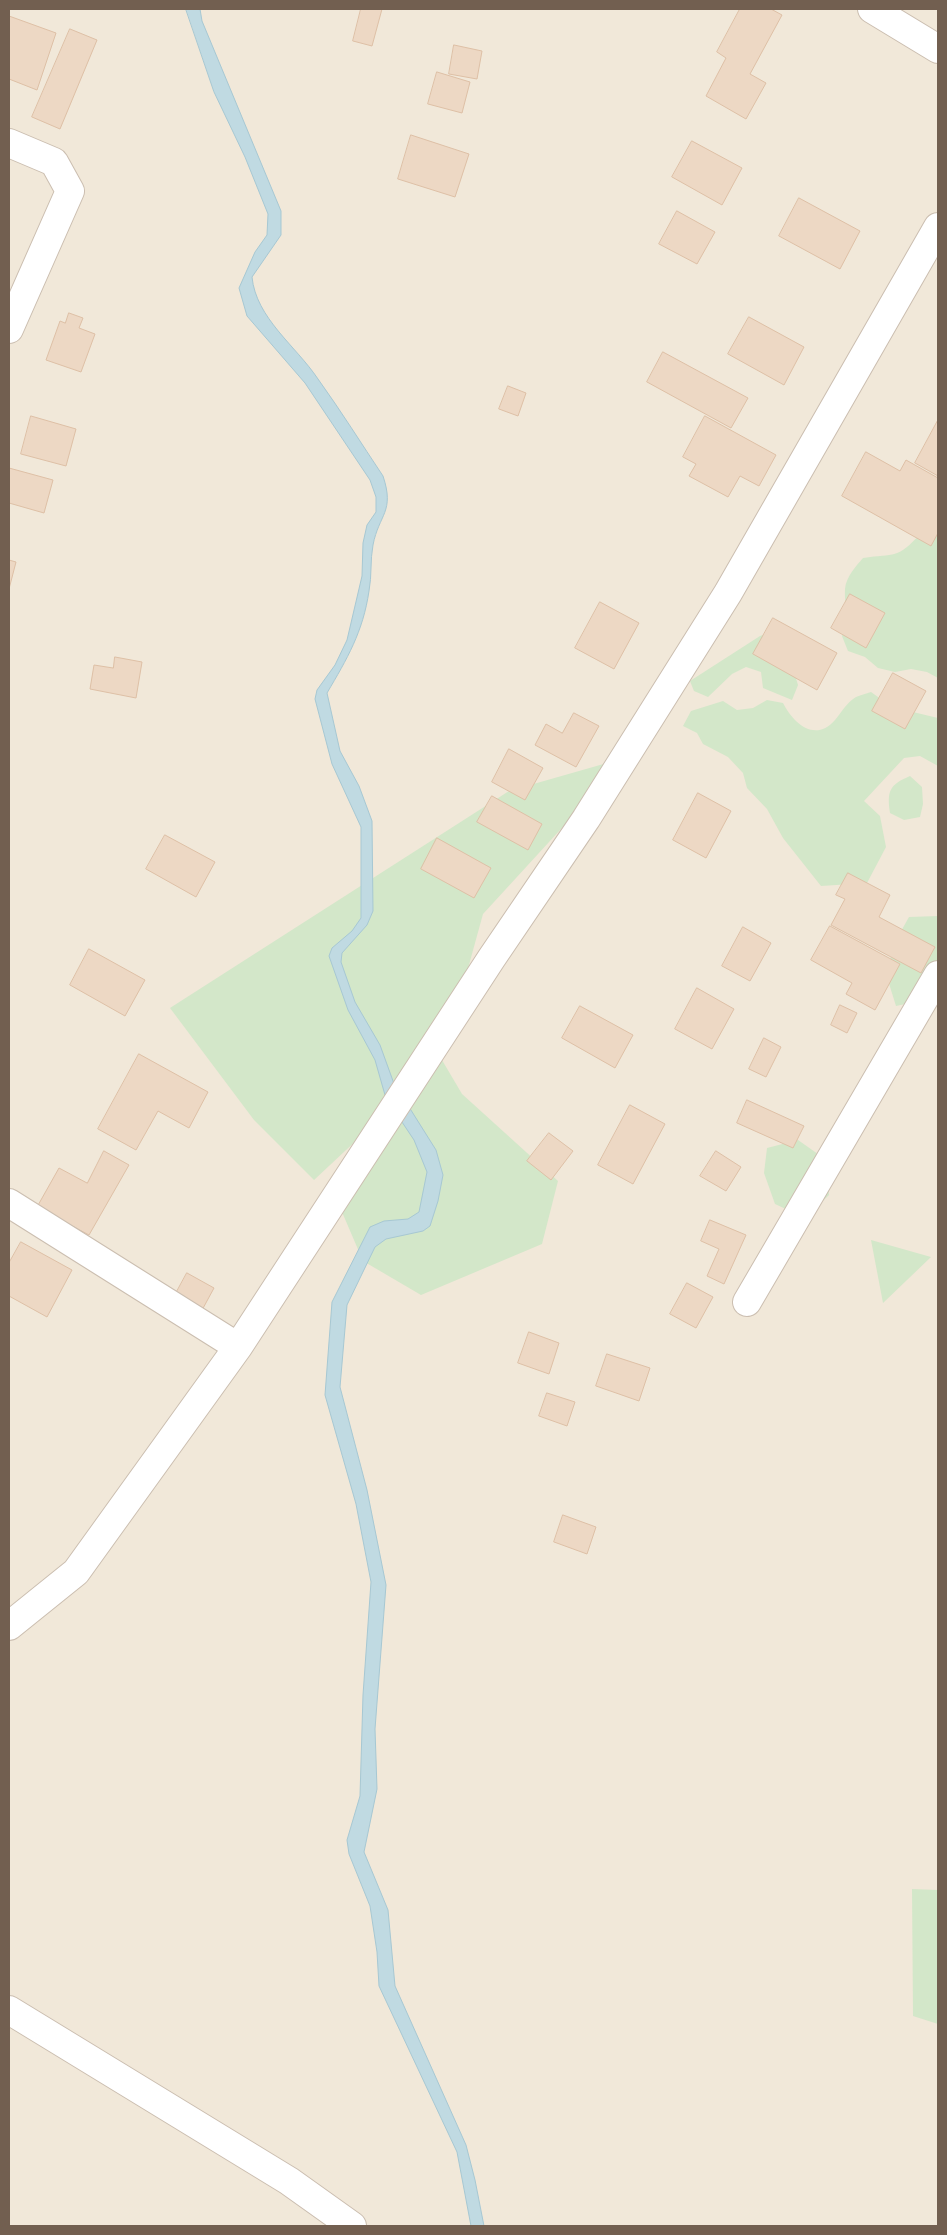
<!DOCTYPE html>
<html>
<head>
<meta charset="utf-8">
<style>
	body { margin:0 }
	#map { position:relative; width:947px; height:2235px; overflow:hidden; background:#faf5ea; font-family:Poppins,sans-serif }
	canvas { display:block }
	.frame { position:absolute; inset:0; border:10px solid #725f50; pointer-events:none }
</style>
</head>
<body>
<div id="map">
<canvas width="947" height="2235"></canvas>
<div class="frame"></div>
</div>
<script>
const ctx = document.querySelector('canvas').getContext('2d');
ctx.lineJoin = 'round';
function fill(path, color) { ctx.fillStyle = color; ctx.fill(path, 'evenodd'); }
function trace(path, color, width, dash) { ctx.strokeStyle = color; ctx.lineWidth = width; ctx.lineCap = dash ? 'butt' : 'round'; ctx.setLineDash(dash || []); ctx.stroke(path); }
const residential = new Path2D(`
	M9 9H938V2226H9Z`);
const green = new Path2D(`
	M938 531V678L927 672 911 669 895 672 878 668 865 657 848 651 842 636C851 613 844 610 845 589 846 577 856 566 863 558 895 553 897 560 921 533Z
	M776 630 793 668 798 685 792 700 763 688 761 672 746 667 732 674 708 697 694 691 690 681 760 636Z
	M871 692 892 707 938 718V766L920 756 904 758 864 801 880 816 886 847 867 883 821 886 783 838 767 809 747 788 743 773 728 757 703 744 697 733 683 726 691 711 723 701 737 710 753 708 767 700 783 703C793 723 815 743 835 720 841 713 847 702 856 697 860 695 866 694 871 692Z
	M607 763 571 818 483 914 464 983 429 1038 462 1094 558 1181 542 1244 421 1295 363 1261 336 1198 361 1136 314 1180 254 1120 170 1008 509 791Z
	M910 776 922 787 923 804 920 817 904 820 890 813C887 791 889 785 910 776Z
	M938 916V994L928 999 896 1006 886 974 895 942 909 917Z
	M798 1140 825 1159 829 1195 805 1218 775 1204 764 1173 767 1148Z
	M871 1240 931 1257 883 1303Z
	M912 1889 938 1890V2024L913 2016Z`);
const water = new Path2D(`
	M186 9H200L202 21 281 211V235L252 277C256 318 296 346 318 379 341 411 361 443 383 476 395 512 379 514 373 545 370 560 372 576 369 591 363 632 347 659 327 693L340 751 359 786 372 821 373 911 367 925 342 953 341 962 355 1002 380 1045 397 1092 388 1100 385 1095 375 1060 348 1010 329 956 332 948 352 931 361 918V827L332 764 315 699 317 690 335 665 347 640 362 576 363 543 367 525 376 512V497L370 480 305 383 247 316 239 288 255 252 267 235 268 214 245 157 214 92Z
	M409 1107 436 1150 443 1175 438 1201 430 1226 423 1231 386 1239 375 1247 347 1305 340 1387 367 1490 386 1585 375 1729 377 1789 364 1852 388 1910 395 1986 466 2145 475 2180 484 2226H471L457 2152 379 1986 377 1952 370 1906 349 1854 347 1840 360 1796 363 1695 371 1582 356 1504 325 1395 332 1302 370 1227 384 1221 408 1219 419 1212 427 1172 414 1140 400 1119Z`);
const building = new Path2D(`
	M361 9H382L372 46 353 41Z
	M740 9H771L782 15 750 74 766 83 746 119 706 96 726 58 717 52Z
	M9 16 56 33 37 90 9 79Z
	M70 29 97 40 60 129 32 117Z
	M454 45 482 51 477 79 449 74Z
	M437 72 470 82 462 113 428 104Z
	M411 135 469 154 455 197 398 179Z
	M692 141 742 168 722 205 672 177Z
	M799 198 860 231 840 269 779 236Z
	M677 211 715 232 697 264 659 244Z
	M69 313 83 318 79 328 95 334 81 372 46 360 60 321 65 323Z
	M749 317 804 347 784 385 728 354Z
	M663 352 748 398 731 428 647 382Z
	M508 386 526 393 518 416 499 409Z
	M31 416 76 429 66 466 21 454Z
	M705 416 776 455 759 486 740 476 728 497 689 476 696 464 683 457Z
	M938 420V476L915 463Z
	M866 452 900 471 906 460 938 478V533L931 546 842 496Z
	M9 468 53 480 44 513 9 503Z
	M9 560 16 562 9 589Z
	M850 594 885 613 866 648 831 628Z
	M600 602 639 623 614 669 575 648Z
	M773 618 837 653 817 690 753 654Z
	M115 657 142 662 136 698 90 689 94 665 113 668Z
	M893 673 926 691 905 729 872 711Z
	M574 713 599 726 576 767 535 745 546 724 562 733Z
	M509 749 543 768 525 800 492 782Z
	M698 793 731 811 706 858 673 840Z
	M492 796 542 824 528 850 477 822Z
	M165 835 215 862 196 897 146 869Z
	M437 838 491 868 474 898 421 869Z
	M848 873 890 895 879 917 935 947 921 973 831 925 845 899 836 895Z
	M830 926 900 964 875 1010 846 994 852 983 811 960Z
	M743 927 771 943 750 981 722 966Z
	M89 949 145 980 125 1016 70 985Z
	M697 988 734 1009 712 1049 675 1029Z
	M840 1005 857 1013 847 1033 831 1025Z
	M580 1006 633 1035 615 1068 562 1038Z
	M764 1038 781 1047 766 1077 749 1069Z
	M139 1054 208 1092 189 1128 158 1111 136 1150 98 1129Z
	M747 1100 804 1126 793 1148 737 1123Z
	M630 1105 665 1124 633 1184 598 1165Z
	M549 1133 573 1151 551 1180 527 1161Z
	M104 1151 129 1165 89 1235 37 1207 59 1168 87 1183Z
	M716 1151 741 1167 726 1191 700 1176Z
	M710 1220 746 1235 724 1284 707 1276 719 1249 701 1241Z
	M21 1242 72 1270 47 1317 9 1296V1263Z
	M187 1273 214 1288 201 1312 174 1297Z
	M687 1283 713 1297 696 1328 670 1314Z
	M529 1332 559 1343 549 1374 518 1363Z
	M607 1354 650 1368 639 1401 596 1386Z
	M547 1393 575 1402 567 1426 539 1416Z
	M563 1515 596 1527 587 1554 554 1542Z`);
const minor = new Path2D(`
	M872 9 938 49
	M9 143 54 162 70 191 9 329
	M9 1203 238 1347
	M747 1302 938 975
	M9 1626 76 1572 238 1347 491 959 586 819 728 593 938 227
	M9 2010 289 2181 352 2226`);
fill(residential, '#f1e8d9');
fill(green, '#d3e7c9');
fill(water, '#c0dae2');
trace(water, '#a7c8d3', 1);
fill(building, '#edd8c4');
trace(building, '#dec0a6', 1);
trace(minor, '#cbbeb0', 30);
trace(minor, '#fff', 28);
</script>
</body>
</html>
